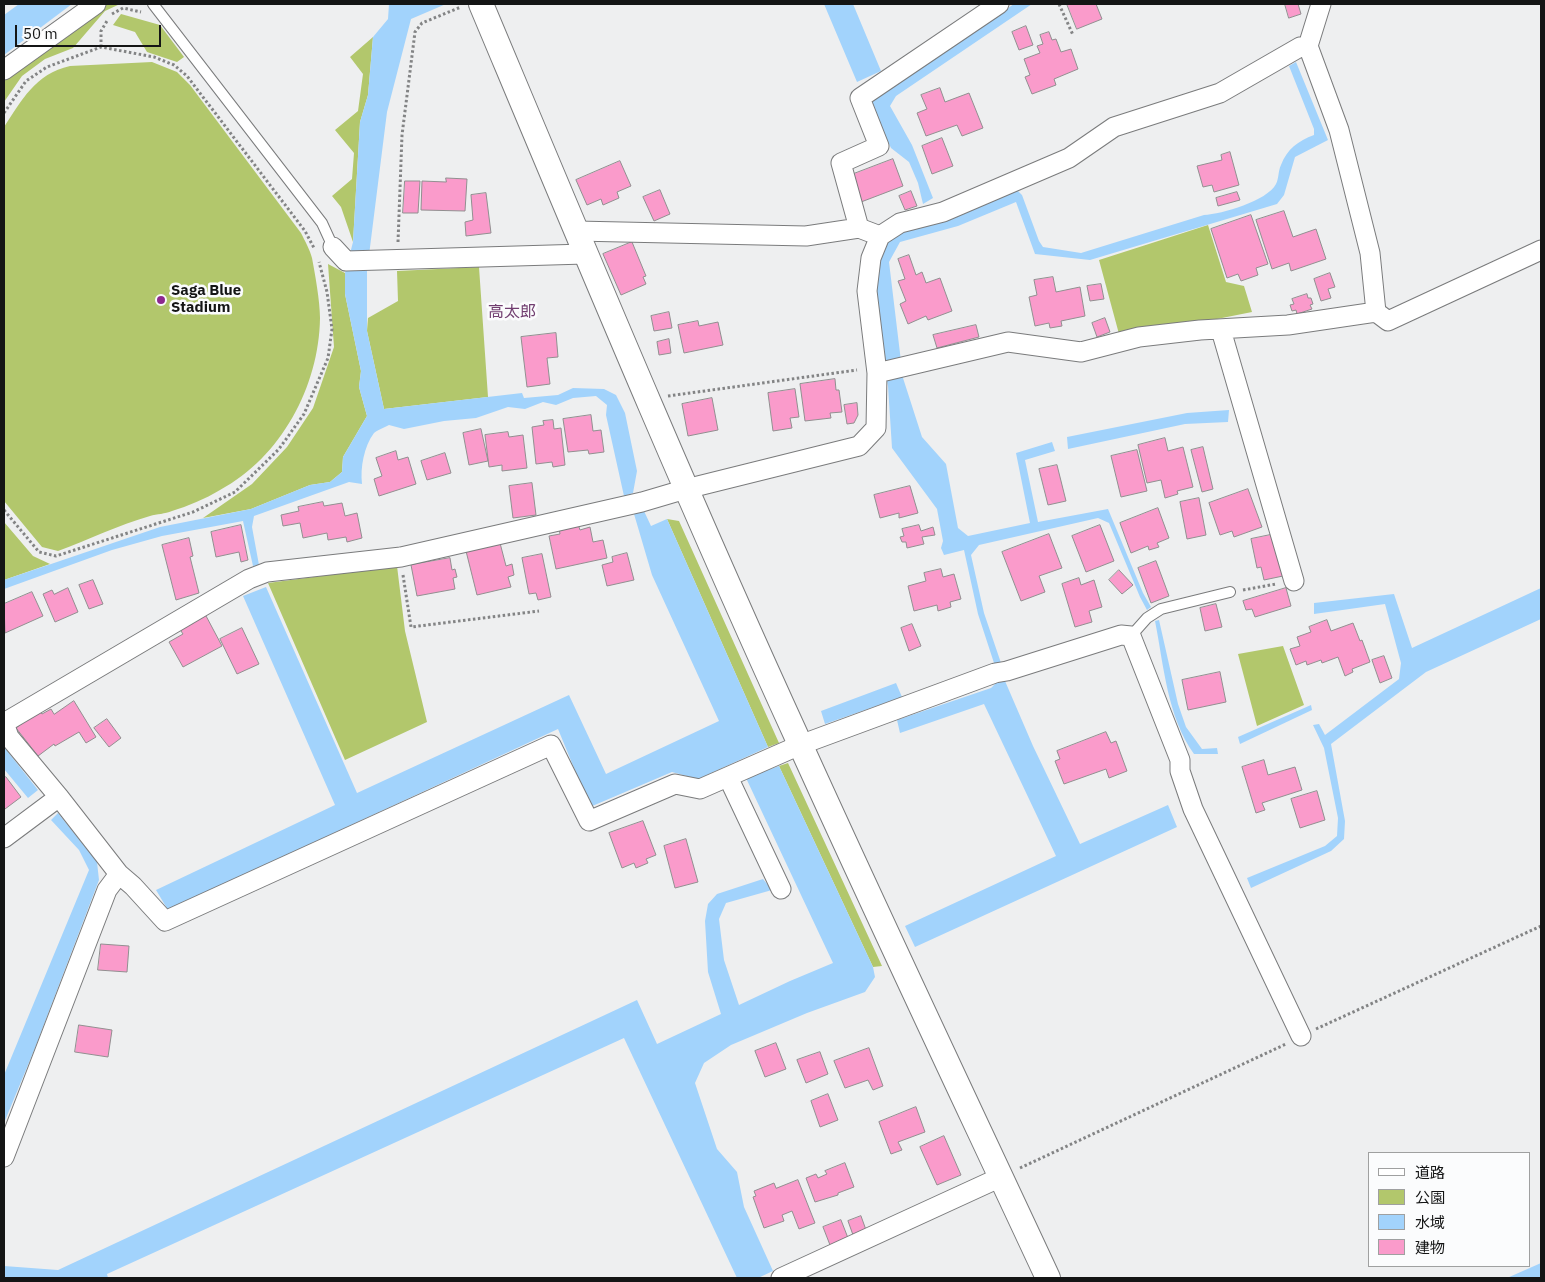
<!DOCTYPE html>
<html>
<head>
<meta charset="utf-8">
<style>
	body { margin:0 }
	#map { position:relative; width:1545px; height:1282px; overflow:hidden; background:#eeeff0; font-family:"IBM Plex Sans","Noto Sans JP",sans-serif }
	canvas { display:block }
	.frame { position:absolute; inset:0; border:5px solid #141515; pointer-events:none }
	.legend { position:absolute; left:1368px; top:1152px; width:162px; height:115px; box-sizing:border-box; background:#fbfcfd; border:1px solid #9fa0a0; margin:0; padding:6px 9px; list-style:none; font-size:15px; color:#141515 }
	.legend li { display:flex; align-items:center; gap:10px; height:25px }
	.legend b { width:25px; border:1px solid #9fa0a0 }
	.scale { position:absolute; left:15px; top:25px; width:146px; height:22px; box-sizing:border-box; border:2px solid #141515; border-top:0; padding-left:6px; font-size:15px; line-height:18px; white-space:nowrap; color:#141515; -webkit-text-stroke:4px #fbfcfd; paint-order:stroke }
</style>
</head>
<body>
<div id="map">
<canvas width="1545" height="1282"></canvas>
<div class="frame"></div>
<ul class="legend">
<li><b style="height:6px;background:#fff"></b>道路</li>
<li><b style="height:14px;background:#b2c76c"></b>公園</li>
<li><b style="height:14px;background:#a2d3fc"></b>水域</li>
<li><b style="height:14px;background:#fa9bcb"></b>建物</li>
</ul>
<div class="scale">50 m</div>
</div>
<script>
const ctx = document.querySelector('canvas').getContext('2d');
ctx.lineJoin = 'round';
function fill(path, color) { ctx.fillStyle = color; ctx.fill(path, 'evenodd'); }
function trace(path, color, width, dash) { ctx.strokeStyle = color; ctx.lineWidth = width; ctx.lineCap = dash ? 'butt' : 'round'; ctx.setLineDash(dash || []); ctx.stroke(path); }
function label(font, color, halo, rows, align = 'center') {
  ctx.font = font + ' "IBM Plex Sans","Noto Sans JP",sans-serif'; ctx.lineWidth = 5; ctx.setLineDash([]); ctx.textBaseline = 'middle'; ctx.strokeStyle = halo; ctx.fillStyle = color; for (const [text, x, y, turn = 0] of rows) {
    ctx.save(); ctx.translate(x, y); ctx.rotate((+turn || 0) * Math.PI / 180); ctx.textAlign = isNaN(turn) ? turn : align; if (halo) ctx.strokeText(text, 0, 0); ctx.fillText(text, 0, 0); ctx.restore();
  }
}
const green = new Path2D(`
	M107 4H120L105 11 73 48 45 59 22 76 4 102V81Z
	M121 14 160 25 184 57 177 62 147 52 135 32 113 25Z
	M373 37 368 95 360 122 353 242 341 207 332 196 352 179 354 153 335 130 358 111 363 74 350 57Z
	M152 62 177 72 190 85 301 233C305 241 310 250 312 258 315 274 320 301 320 318 319 387 281 457 220 490 205 499 188 506 172 511 165 514 157 514 150 516 118 525 88 540 58 551L42 547 4 501V127C22 100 35 74 70 66Z
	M1208 225 1226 282 1244 286 1252 312 1207 321 1119 334 1099 260Z
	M328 264 345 273V294L361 371 359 387 367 416 343 457 342 472 330 482 310 485 251 509 203 518 252 484 287 447 313 408 334 347Z
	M479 267 488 397 384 409 367 331 368 318 398 301 397 271Z
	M667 519 679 521 779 743 768 747Z
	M4 522 33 556 50 564 4 580Z
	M397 566 405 631 427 722 345 760 268 583Z
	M1283 646 1304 705 1257 726 1238 654Z
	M788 763 882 966 873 967 779 766Z`);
const water = new Path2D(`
	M19 4H72L4 55V15Z
	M389 4H446L411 19 387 112 367 271V331L384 409 522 393 524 398 558 395 573 388 604 389 616 395 625 413 637 471 633 493 624 496 606 415 607 405 596 396 573 398 556 405 543 402 525 409 508 407 476 418 444 421 404 429 389 425C384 428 377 430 374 433 364 446 360 468 362 484L349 482 254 516 252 527 259 565 253 566 243 521 162 536 112 550 4 589V580L160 527 251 509 310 485 330 482 342 472 343 457 367 416 359 387 361 371 345 294V273L353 242 360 122 368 95 373 37 388 19Z
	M824 4H853L881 71 857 82Z
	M1014 4H1032L896 96 890 106 912 145 933 198 923 204 918 183 909 162 891 148 869 102Z
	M1296 62 1328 140 1295 157 1284 195 1277 204 1090 260 1035 254 1016 202 958 226 900 242 889 262 903 378 922 437 946 464 958 528 968 536 1030 523 1016 453 1052 442 1055 451 1025 460 1038 522 1108 509 1143 593 1151 607 1147 610 1140 597 1109 523 1098 518 979 545 971 555 984 613 1001 663H994L978 614 964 550 944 555 941 548 943 541 937 509 892 448 888 386 882 358 874 261 889 236 1017 190 1022 195 1039 241 1043 247 1081 253 1204 215C1222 214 1267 201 1276 184 1279 178 1278 171 1281 165 1287 149 1298 141 1314 135V129L1289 66Z
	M1229 410 1228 422 1185 424 1068 449 1067 437 1187 413Z
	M644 511 651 526 667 519 768 747 698 779 672 772 590 807 558 729 168 910 156 890 335 805 243 596 266 587 357 793 569 695 606 774 719 721 652 575 634 514Z
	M1541 588V619L1426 672 1331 744 1345 821 1344 839 1331 851 1251 888 1247 878 1325 846 1337 836 1338 818 1324 748 1313 725 1319 724 1325 735 1399 679 1401 663 1385 604 1314 614V603L1394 594 1412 648Z
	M1159 620 1178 704 1186 727 1202 749 1217 748 1218 754H1194C1167 716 1164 666 1155 621Z
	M1005 681 1033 746 1080 844 1168 805 1177 827 915 947 905 926 1056 856 984 704 900 733 897 720 991 688 996 683Z
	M896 683 902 697 825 724 821 711Z
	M1311 705 1312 710 1240 744 1238 737Z
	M4 747 38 790 28 798 4 769Z
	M779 766 873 967 875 977 865 992 807 1013 731 1045 704 1063 695 1083 717 1149 737 1172 744 1207 773 1271 758 1278H737L624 1038 107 1274 108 1278H4V1266L58 1270 637 1000 657 1044 721 1014 708 972 705 921 708 904 717 894 763 879 772 890 726 903 719 919 724 960 739 1005 790 981 833 963 746 778Z
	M58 813 97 862 99 880 35 1048 4 1123V1075L89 870 79 850 51 820Z
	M1541 1263V1278H1507Z`);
const building = new Path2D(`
	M1067 4H1096L1102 19 1077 29Z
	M1285 4H1298L1301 14 1289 18Z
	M1026 26 1033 45 1019 50 1012 32Z
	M1049 32 1052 40 1056 39 1061 52 1071 49 1078 69 1054 79 1056 85 1032 94 1025 77 1030 75 1024 59 1040 53 1037 46 1043 44 1040 35Z
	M940 88 945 102 969 93 983 128 962 136 957 125 926 136 917 113 927 109 921 95Z
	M942 138 953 166 932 174 922 146Z
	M1230 152 1239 185 1214 192 1212 185 1203 187 1197 166 1222 160 1221 155Z
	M893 159 903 186 861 202 851 175Z
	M620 161 631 186 617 192 619 198 603 205 601 199 587 205 576 180Z
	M446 178 467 179 465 211 421 210 422 181 446 182Z
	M405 181H420L418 213H403Z
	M660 190 670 214 654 221 643 197Z
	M911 191 917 206 905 210 899 196Z
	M1237 192 1240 200 1218 206 1216 198Z
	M486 193 491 233 466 236 465 222 473 220 471 195Z
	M1284 211 1293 237 1316 229 1326 259 1291 271 1289 263 1272 269 1256 220Z
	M1251 215 1268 264 1256 268 1258 275 1241 281 1238 274 1227 278 1211 229Z
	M632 242 646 276 643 277 646 284 621 295 603 254Z
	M909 255 916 275 922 272 926 283 940 278 952 311 928 320 926 316 908 324 900 304 906 301 898 281 905 279 898 259Z
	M1330 273 1335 287 1328 289 1331 298 1321 301 1314 279Z
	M1053 277 1056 292 1080 287 1085 316 1061 321 1062 326 1050 328 1049 323 1035 326 1029 297 1037 295 1034 280Z
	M1101 284 1104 299 1090 301 1087 286Z
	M1307 294 1308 298H1311L1313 304 1310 305 1312 309 1297 314 1296 310 1292 311 1290 305 1294 304 1292 299Z
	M669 312 672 328 654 331 651 316Z
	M1105 318 1110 332 1097 337 1092 323Z
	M698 321 699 326 718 322 723 345 684 353 678 325Z
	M976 325 979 337 937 348 933 335Z
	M556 333 558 357 547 358 550 384 527 387 521 337Z
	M669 339 671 353 659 355 657 342Z
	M835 379 836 390H839L842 412 830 413 831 418 805 421 800 384Z
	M795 389 799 417 790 418 792 428 773 431 768 393Z
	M712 398 718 430 688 436 682 404Z
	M857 403 858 415 854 423 847 424 844 405Z
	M591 415 593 431 601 430 604 452 589 454 588 450 568 452 563 419Z
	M553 420 554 429 561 428 565 465 553 467 552 462 536 464 532 427 544 425 543 421Z
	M481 429 488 461 469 465 463 433Z
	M508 432 509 437 523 435 527 468 502 471V465L489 467 485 435Z
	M1165 438 1168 451 1183 447 1193 487 1177 491 1178 494 1165 498 1161 480 1147 483 1138 445Z
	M1203 447 1213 489 1202 492 1191 450Z
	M1137 450 1147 491 1121 497 1111 456Z
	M396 451 398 460 408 457 416 484 379 496 374 479 382 476 376 458Z
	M445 453 451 473 427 480 421 461Z
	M1057 465 1066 501 1048 505 1039 469Z
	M532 483 536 515 513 518 509 486Z
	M910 486 918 513 899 518V513L880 518 874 495Z
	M1248 489 1262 527 1234 537 1232 531 1220 535 1209 503Z
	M1199 498 1206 535 1187 539 1180 502Z
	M323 502 324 506 342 503 345 516 357 513 362 538 347 542 346 537 328 540 327 533 303 538 300 523 283 526 281 515 299 511 298 507Z
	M1158 508 1169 538 1157 543 1159 547 1149 550 1148 546 1131 553 1120 523Z
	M578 524 580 530 590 527 593 542 603 540 607 558 556 569 549 536 560 534 559 528Z
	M241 525 248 560 241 562 239 552 216 557 211 532Z
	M919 525 921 531 933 527 935 535 922 537 924 544 907 548 906 542H902L900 537 904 536 902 529Z
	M1100 525 1114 561 1086 572 1072 536Z
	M1049 534 1062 568 1039 576 1045 592 1021 601 1002 552Z
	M1275 534 1283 576 1264 580 1261 567 1257 568 1251 539Z
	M189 538 193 556 190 557 199 593 176 600 162 545Z
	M500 543 506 566 512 564 514 575 508 577 511 587 477 595 466 551Z
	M627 553 634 580 607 586 602 565 613 562 612 557Z
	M542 554 551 597 538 600 536 593 529 594 522 558Z
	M450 558 452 570 455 569 457 577 453 578 455 589 417 596 411 565Z
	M1156 561 1169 596 1151 603 1138 568Z
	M941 569 943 577 954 574 961 599 950 602 951 607 938 611 937 605 914 611 908 586 926 581 924 573Z
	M1119 570 1133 585 1122 594 1109 580Z
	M1079 578 1081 585 1094 580 1102 607 1089 611 1092 622 1075 627 1062 584Z
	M93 580 103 604 89 609 79 585Z
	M68 588 78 612 55 622 43 594 52 590 54 594Z
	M1286 588 1291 606 1255 617 1252 609 1246 610 1243 601Z
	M32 592 43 616 5 633 4 604Z
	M1216 604 1222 627 1205 631 1200 608Z
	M205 614 222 646 183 667 169 642 183 634 179 628Z
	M1327 620 1331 631 1353 623 1360 641 1362 640 1370 662 1352 669 1353 672 1345 676 1338 657 1322 663 1321 660 1307 665 1306 661 1296 665 1290 649 1300 646 1297 637 1311 632 1309 627Z
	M912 624 921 646 909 651 901 628Z
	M242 628 259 664 237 674 220 639Z
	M1384 656 1392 678 1380 683 1372 660Z
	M1220 672 1226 702 1188 710 1182 680Z
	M74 701 96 737 86 743 79 732 55 746 54 744 38 756 16 728 39 710 42 714 51 709 54 714Z
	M107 719 121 738 109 747 94 728Z
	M1106 732 1111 743 1116 741 1127 771 1109 778 1106 769 1064 784 1055 761 1060 759 1057 751Z
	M1264 760 1268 775 1295 767 1302 790 1262 803 1265 810 1256 813 1242 767Z
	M6 777 21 797 5 809 4 807V778Z
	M1317 791 1325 820 1300 828 1291 799Z
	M643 821 656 855 646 859 648 863 636 868 634 863 622 868 609 833Z
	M686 839 698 882 675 888 664 846Z
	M101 944 129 946 127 972 98 970Z
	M79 1025 112 1030 108 1057 75 1052Z
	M776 1043 786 1069 765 1077 755 1051Z
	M869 1048 883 1086 873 1090 868 1080 845 1088 834 1061Z
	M820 1052 828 1074 806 1083 797 1060Z
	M828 1094 838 1120 820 1127 811 1101Z
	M916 1107 925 1132 898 1142 902 1150 891 1154 879 1122Z
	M944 1136 961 1175 937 1185 920 1147Z
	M845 1163 854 1187 838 1193V1195L815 1202 806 1178 816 1174 818 1178 827 1174 825 1171Z
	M798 1180 815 1223 799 1229 792 1211 782 1215 784 1221 764 1228 753 1197 756 1196 754 1191 774 1183 776 1188Z
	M861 1216 866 1230 853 1235 848 1221Z
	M841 1220 848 1238 830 1245 823 1227Z`);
const path = new Path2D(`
	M1059 4 1073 35
	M112 14 123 8 141 12
	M101 47V31L107 21
	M4 113 26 81 47 67 101 47 154 57 174 65 187 76 305 231 314 248
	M398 242 402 135 415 32 422 23 461 7
	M668 396 857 370
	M4 510 39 552 56 556 193 512 235 492 279 449 304 414 328 358 332 329 327 292 319 262
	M403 575 411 627 539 611
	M1243 590 1276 584
	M1316 1029 1541 926
	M1020 1168 1286 1044`);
const service = new Path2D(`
	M153 4 322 223 333 247
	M1131 636 1147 618 1161 609 1230 592`);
const minor = new Path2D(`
	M4 70 96 4
	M859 228 841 163 879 146 860 98 999 4
	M576 231 806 236 859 228 880 236 900 223 943 212 1069 158 1114 127 1220 93 1300 47 1308 46 1321 4
	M333 247 346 261 585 254
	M1376 312 1388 321 1541 250
	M1221 330 1294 581
	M877 373 1008 342 1081 352 1139 337 1200 330 1288 325 1376 312 1370 253 1339 130 1308 46
	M728 777 781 889
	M4 838 59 797
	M119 874 133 886 165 921 551 745 589 821 675 784 700 789 800 745 995 673 1007 671 1121 635 1131 636 1180 760V771L1193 809 1301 1036
	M4 1157 107 890 119 874 59 797 9 737 4 723 249 579 267 572 401 557 642 502 686 489 859 446 876 428 877 373 867 291 871 258 880 236
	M781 1278 1001 1177`);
const tertiary = new Path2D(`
	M481 4C585 252 688 500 800 744 881 923 965 1100 1048 1278`);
const markers = [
	[161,300,5,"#8d288e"]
];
const poiNames = [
	["Saga Blue",171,291],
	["Stadium",171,308]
];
const neighbourhoodNames = [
	["高太郎",512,312]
];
fill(green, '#b2c76c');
fill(water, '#a2d3fc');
fill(building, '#fa9bcb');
trace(building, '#918f90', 1);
trace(service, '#7a7b7c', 12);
trace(minor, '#7a7b7c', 21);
trace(tertiary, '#7a7b7c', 26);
trace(path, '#838485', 3, [2.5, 2.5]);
trace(service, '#fff', 10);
trace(minor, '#fff', 19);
trace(tertiary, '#fff', 24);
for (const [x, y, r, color] of markers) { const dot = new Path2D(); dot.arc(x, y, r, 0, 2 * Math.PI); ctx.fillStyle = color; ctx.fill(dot); trace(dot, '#fbfcfd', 2); }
label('bold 15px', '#141515', '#fbfcfd', poiNames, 'left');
label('16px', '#713e70', '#fbfcfd', neighbourhoodNames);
</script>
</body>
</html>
